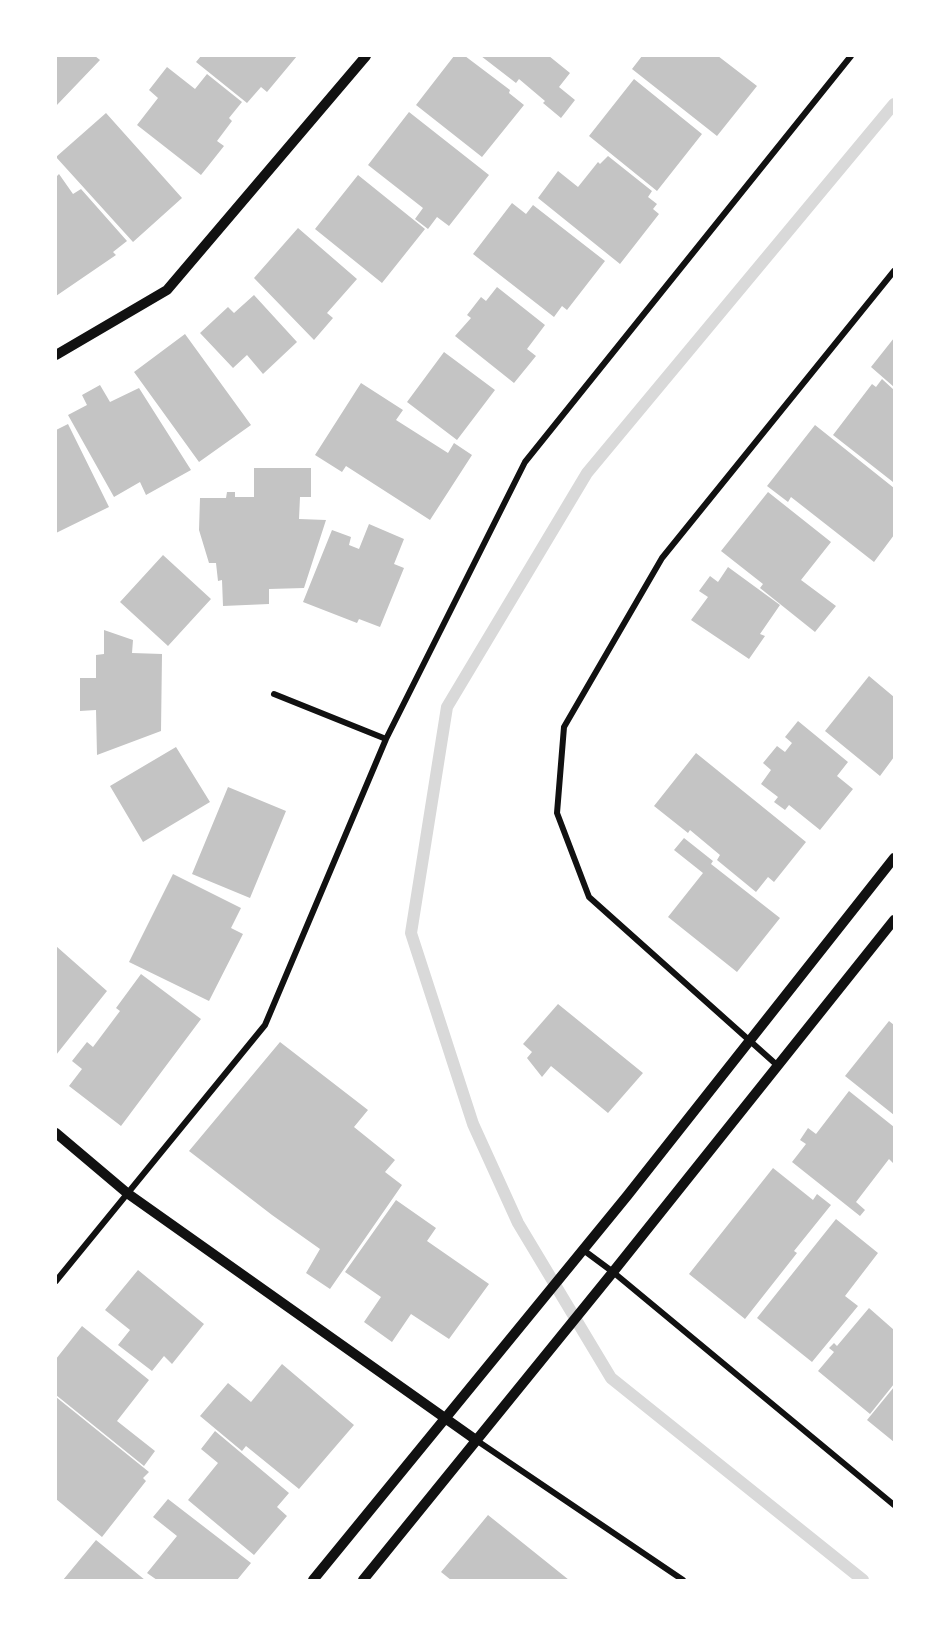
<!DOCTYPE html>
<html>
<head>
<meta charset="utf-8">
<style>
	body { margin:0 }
	#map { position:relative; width:950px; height:1636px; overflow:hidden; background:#fff; font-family:Cabin,sans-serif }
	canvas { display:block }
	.frame { position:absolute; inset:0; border:57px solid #fff; pointer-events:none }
</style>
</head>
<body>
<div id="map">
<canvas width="950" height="1636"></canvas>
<div class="frame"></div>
</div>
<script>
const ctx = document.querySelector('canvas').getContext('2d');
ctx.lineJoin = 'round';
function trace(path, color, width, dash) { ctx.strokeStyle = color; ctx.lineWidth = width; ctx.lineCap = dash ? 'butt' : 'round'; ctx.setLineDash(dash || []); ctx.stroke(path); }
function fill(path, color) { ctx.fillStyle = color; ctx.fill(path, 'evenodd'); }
const stream = new Path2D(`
	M863 1580 611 1378 518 1223 473 1124 411 933 447 707 587 473 894 104`);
const building = new Path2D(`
	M56 56H82L84 57 86 56H95L100 60 56 106Z
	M201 56H297L267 92 261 87 247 103 196 62Z
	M454 56H465L510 90 509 93 524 105 482 157 416 105Z
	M481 56H549L570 73 559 87 575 100 561 118 543 103 545 101 519 79 516 83Z
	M642 56H718L757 86 717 136 632 69Z
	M167 67 195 89 207 74 242 102 229 118 232 121 217 141 224 146 201 175 137 125 158 98 149 90Z
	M634 79 702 134 657 191 589 136Z
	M409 112 489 175 449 226 437 217 428 229 415 219 423 208 368 165Z
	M106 113 182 198 133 242 56 157Z
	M608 156 652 191 648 197 657 204 653 209 659 214 620 264 538 198 558 171 578 187 598 162 600 164Z
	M59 174 73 194 81 189 127 241 113 252 116 255 56 296V177Z
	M358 175 425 229 382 283 315 229Z
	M512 203 526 214 533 205 605 261 567 310 562 306 554 317 473 254Z
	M298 228 357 279 327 313 333 318 314 340 254 278Z
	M497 287 545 325 527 349 536 356 514 383 455 336 471 318 467 315 481 297 486 301Z
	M254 295 297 342 263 374 247 355 233 368 200 333 228 307 234 313Z
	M185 334 251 425 199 462 134 372Z
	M894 338V387L871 367Z
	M444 352 495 390 457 440 407 402Z
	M882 379 894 390V480L893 482 833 435 872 384 876 387Z
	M361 383 403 410 396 420 448 453 454 443 472 455 430 520 346 466 342 472 315 455Z
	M100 385 110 402 139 388 191 470 146 495 140 482 114 497 68 415 87 405 82 395Z
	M68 424 109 507 56 533V430Z
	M815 425 894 488V535L874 562 791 497 788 502 767 486Z
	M254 468H311V497H300L299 519 326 520 304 588 269 589V604L223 606 222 580 218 581 216 563H209L199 530 200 498H226L227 492H235V497H254Z
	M768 492 831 542 801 580 836 606 815 632 760 588 763 584 721 551Z
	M369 524 404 539 394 564 404 568 380 627 359 619 357 623 303 602 332 530 351 537 349 545 359 549Z
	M163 555 211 599 168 646 120 602Z
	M728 567 780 605 760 634 765 636 749 659 691 620 708 597 699 591 710 576 718 582Z
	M104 630 133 640 132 653 162 654 161 731 97 755 96 710 80 711V678H96V655L104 654Z
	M869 676 894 697V757L880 776 825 731Z
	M798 721 848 762 837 776 853 789 820 830 789 805 785 810 774 802 778 797 761 784 771 770 763 763 777 746 785 752 792 743 785 737Z
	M176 747 210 802 143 842 110 786Z
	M696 753 806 842 774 882 768 877 756 892 717 860 720 855 690 830 688 833 654 806Z
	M228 787 286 811 250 898 192 874Z
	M684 838 713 861 711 864 780 918 737 972 668 917 703 873 674 850Z
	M173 874 241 908 231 928 243 934 209 1001 129 962Z
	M56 946 107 991 56 1055Z
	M141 974 201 1019 121 1126 69 1086 82 1069 72 1061 87 1042 93 1047 120 1011 116 1008Z
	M558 1004 643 1073 608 1113 551 1066 542 1077 527 1058 532 1052 523 1044Z
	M889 1021 894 1025V1115L845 1076Z
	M280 1042 368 1110 354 1127 395 1160 385 1172 402 1185 330 1289 306 1273 320 1249 272 1215 189 1151Z
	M849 1091 894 1127V1164L889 1159 856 1202 865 1210 860 1216 792 1162 806 1144 800 1140 808 1128 816 1134Z
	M773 1168 813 1200 817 1194 831 1205 794 1251 797 1253 745 1319 689 1274Z
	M396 1200 436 1228 427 1241 489 1284 449 1339 411 1314 392 1342 364 1322 381 1297 345 1272Z
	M836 1219 878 1253 845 1296 858 1306 812 1362 757 1318Z
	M138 1270 204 1324 172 1364 164 1356 152 1371 118 1345 130 1330 105 1310Z
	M869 1308 894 1330V1384L870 1414 818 1371 834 1352 829 1348 834 1343 837 1346Z
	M82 1326 149 1380 117 1421 155 1451 144 1466 56 1395V1359Z
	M282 1364 354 1425 299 1489 246 1446 242 1451 200 1416 228 1383 251 1402Z
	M894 1387V1442L867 1420Z
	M56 1397 149 1472 143 1478 146 1481 102 1537 56 1499Z
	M215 1431 289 1493 277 1507 287 1516 254 1555 188 1500 218 1463 201 1449Z
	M168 1499 251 1563 237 1580H157L147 1573 177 1536 153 1517Z
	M488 1515 569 1580H451L441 1572Z
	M96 1540 145 1580H63Z`);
const minor = new Path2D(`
	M274 694 386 739
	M778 1066 589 897 557 813 564 727 662 558 894 271
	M582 1249 613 1272 894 1505
	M56 1281 265 1025 386 739 525 462 851 56
	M476 1440 683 1580`);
const tertiary = new Path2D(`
	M56 355 167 290 366 56
	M56 1133 127 1193 476 1440
	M313 1580 627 1196 894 858
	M363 1580 613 1272 894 920`);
trace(stream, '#d9d9d9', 12);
fill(building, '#c4c4c4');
trace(minor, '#111', 6);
trace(tertiary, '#111', 10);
</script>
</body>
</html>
